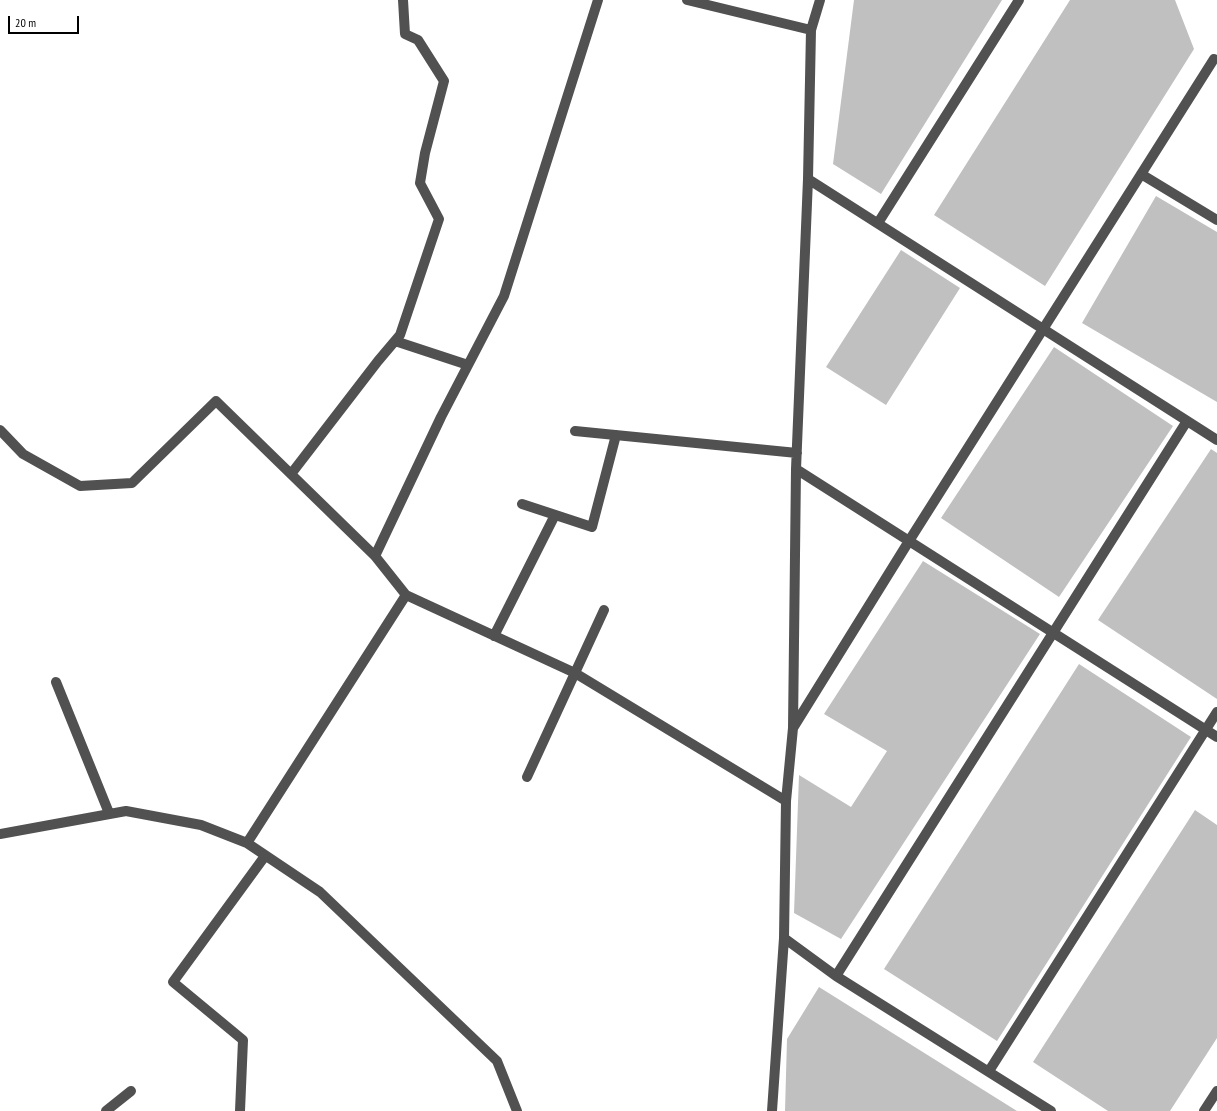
<!DOCTYPE html>
<html>
<head>
<meta charset="utf-8">
<style>
	body { margin:0 }
	#map { position:relative; width:1217px; height:1111px; overflow:hidden; background:#fff; font-family:"PT Sans Narrow",sans-serif }
	canvas { display:block }
	.scale { position:absolute; left:8px; top:16px; width:71px; height:18px; box-sizing:border-box; border:2px solid #000; border-top:0; padding-left:5px; font-size:12px; line-height:14px; white-space:nowrap; color:#000; -webkit-text-stroke:3px #fff; paint-order:stroke }
</style>
</head>
<body>
<div id="map">
<canvas width="1217" height="1111"></canvas>
<div class="scale">20 m</div>
</div>
<script>
const ctx = document.querySelector('canvas').getContext('2d');
ctx.lineJoin = 'round';
function fill(path, color) { ctx.fillStyle = color; ctx.fill(path, 'evenodd'); }
function trace(path, color, width, dash) { ctx.strokeStyle = color; ctx.lineWidth = width; ctx.lineCap = dash ? 'butt' : 'round'; ctx.setLineDash(dash || []); ctx.stroke(path); }
const building = new Path2D(`
	M854 0H1002L881 194 833 164Z
	M1070 0H1175L1194 49 1045 286 934 215Z
	M1156 196 1217 232V402L1082 323Z
	M901 250 960 288 886 405 826 367Z
	M1054 347 1173 426 1059 597 941 518Z
	M1211 449 1217 453V699L1098 620Z
	M923 561 1040 634 841 939 794 913 799 775 851 807 887 751 824 714Z
	M1079 664 1191 737 997 1041 884 969Z
	M1195 810 1217 825V1038L1170 1111H1108L1033 1062Z
	M819 987 1017 1111H785L787 1039Z`);
const minor = new Path2D(`
	M687 0 811 30
	M1141 174 1217 220
	M808 179 1217 440
	M878 223 1019 0
	M395 341 468 365
	M0 430 23 454 80 486 132 483 216 401 375 556 406 595 575 673 786 801
	M575 431 797 453
	M796 469 1217 737
	M291 474 378 361 400 335 439 219 420 183 425 153 444 81 418 40 405 34 403 0
	M522 504 592 527 616 435
	M375 556 441 417 504 296 598 0
	M494 636 555 515
	M56 682 109 813
	M793 728 909 541 1214 59
	M527 777 604 610
	M0 834 126 811 201 825 247 843 320 892 497 1061 517 1111
	M247 843 406 595
	M784 938 836 976 1051 1111
	M836 976 1187 421
	M989 1071 1217 712
	M106 1111 131 1091
	M240 1111 243 1040 173 982 265 856
	M772 1111 784 938 786 801 793 728 796 469 808 179 811 30 820 0
	M1204 1111 1217 1091`);
fill(building, '#c0c0c0');
trace(minor, '#515151', 10);
</script>
</body>
</html>
